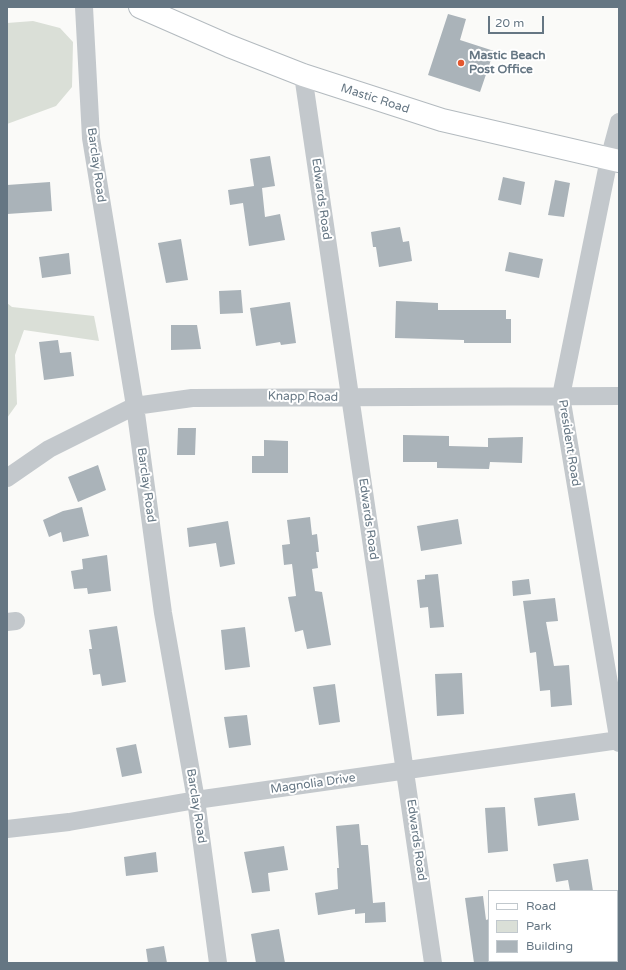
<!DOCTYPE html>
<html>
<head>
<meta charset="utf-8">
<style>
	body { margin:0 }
	#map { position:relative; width:626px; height:970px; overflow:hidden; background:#fafaf8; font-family:"Varela Round",sans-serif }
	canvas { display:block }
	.frame { position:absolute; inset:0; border:8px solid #657683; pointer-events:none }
	.legend { position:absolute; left:488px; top:890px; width:130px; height:72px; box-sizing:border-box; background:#fff; border:1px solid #c1c8cd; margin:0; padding:5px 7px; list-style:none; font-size:12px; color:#657683 }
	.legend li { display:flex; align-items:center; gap:8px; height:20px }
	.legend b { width:20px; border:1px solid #c1c8cd }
	.scale { position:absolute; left:488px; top:16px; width:56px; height:18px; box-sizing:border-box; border:2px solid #657683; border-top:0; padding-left:5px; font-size:12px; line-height:14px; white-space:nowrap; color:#657683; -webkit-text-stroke:3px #fff; paint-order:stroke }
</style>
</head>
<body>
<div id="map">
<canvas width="626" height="970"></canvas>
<div class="frame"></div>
<ul class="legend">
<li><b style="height:5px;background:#fff"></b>Road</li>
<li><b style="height:11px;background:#dadfd7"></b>Park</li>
<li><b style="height:11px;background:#aab3b9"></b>Building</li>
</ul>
<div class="scale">20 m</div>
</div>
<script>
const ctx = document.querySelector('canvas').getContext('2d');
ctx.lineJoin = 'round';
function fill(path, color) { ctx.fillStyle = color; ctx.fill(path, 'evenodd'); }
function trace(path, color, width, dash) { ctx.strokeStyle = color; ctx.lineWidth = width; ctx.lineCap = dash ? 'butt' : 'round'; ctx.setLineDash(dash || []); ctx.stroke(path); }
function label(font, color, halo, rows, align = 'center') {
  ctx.font = font + ' "Varela Round",sans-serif'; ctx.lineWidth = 4; ctx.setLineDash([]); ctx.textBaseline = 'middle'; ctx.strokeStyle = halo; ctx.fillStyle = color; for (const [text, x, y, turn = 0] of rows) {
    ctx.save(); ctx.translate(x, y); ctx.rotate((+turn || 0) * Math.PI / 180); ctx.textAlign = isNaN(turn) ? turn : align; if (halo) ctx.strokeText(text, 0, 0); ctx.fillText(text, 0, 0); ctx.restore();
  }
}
const green = new Path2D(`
	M33 21 60 28 73 42 72 87 56 106 7 124V23Z
	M7 303 12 307 94 316 99 341 24 330 15 355 17 404 7 418Z`);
const building = new Path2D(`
	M448 14 466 19 460 40 494 51 480 92 428 75Z
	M270 156 275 186 262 188 265 217 280 214 285 240 249 246 243 203 230 205 228 190 254 186 250 159Z
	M503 177 525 182 521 205 498 200Z
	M555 180 570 183 564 217 548 215Z
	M50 182 52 211 7 214V185Z
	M400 227 403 242 409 241 412 261 379 267 376 247H373L371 232Z
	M181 239 188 280 166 283 158 243Z
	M509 252 543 259 539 278 505 271Z
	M69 253 71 274 42 278 39 257Z
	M241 290 243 313 220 314 219 291Z
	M396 301 438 303V310H506V319H511V343H464V340L395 338Z
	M290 302 296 343 281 345 280 342 256 346 250 308Z
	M171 325H197L201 349 171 350Z
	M58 340 60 353 71 352 74 376 44 380 39 342Z
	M178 428H196L195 455H177Z
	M403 435 449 436V446L488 447V438L523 437 522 463 490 462 489 469 437 468V462H403Z
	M264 440 288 441V473H252V456H264Z
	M98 465 106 490 78 502 68 477Z
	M82 507 89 536 63 542 61 532 49 537 43 520 63 511Z
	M310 517 312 535 317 534 319 552H316L318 568 312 569 315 591 322 592 331 645 307 649 303 630 295 632 288 597 296 596 292 564 284 565 282 545 290 544 287 520Z
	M458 519 462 544 421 551 417 526Z
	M228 521 235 564 220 567 216 543 189 547 187 528Z
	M107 555 111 591 88 594 87 588 74 589 71 571 83 569 82 559Z
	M438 574 444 627 430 628 428 607 420 608 417 580 425 579V575Z
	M529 579 531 594 513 596 512 581Z
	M555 598 558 621 546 622 554 666 569 665 572 705 551 707 550 690 540 691 536 652 530 653 523 601Z
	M117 626 126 682 102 686 100 674 93 675 89 649H92L89 630Z
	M245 627 250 667 225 670 221 630Z
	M462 673 464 714 437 716 435 674Z
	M335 684 340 722 319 725 313 687Z
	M247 715 251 745 229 748 224 717Z
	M136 744 142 773 122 777 116 748Z
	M575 793 579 820 538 826 534 798Z
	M505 807 508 851 488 853 485 808Z
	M359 824 361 845H368L373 903 385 902 386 922 365 923V913L355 914V909L318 915 315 893 338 889 337 868H339L336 826Z
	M284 846 288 870 268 873 270 891 252 893 244 852Z
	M156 852 158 872 126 876 124 857Z
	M588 859 593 891H570L568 880 556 882 553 864Z
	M483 896 486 920 489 919V963H474L465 898Z
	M279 929 285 963H256L251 934Z
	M164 946 167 963H148L146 949Z`);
const street = new Path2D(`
	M84 7 91 138 135 406 163 613 196 800 218 963
	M303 75 433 963
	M619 122 609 159 561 396 619 743
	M7 478 49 449 135 406 192 398 619 396
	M7 622 16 621
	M7 829 69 822 196 800 619 740`);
const secondary = new Path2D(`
	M140 7 229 46 303 75 405 108 442 120 619 161`);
const markers = [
	[461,63,4,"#e4572e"]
];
const poiNames = [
	["Mastic Beach",469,56],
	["Post Office",469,70]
];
const streetNames = [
	["Mastic Road",375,99,18],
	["Barclay Road",96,165,82],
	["Edwards Road",321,199,82],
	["Knapp Road",303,397,1],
	["President Road",569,443,81],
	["Barclay Road",146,485,82],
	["Edwards Road",368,519,82],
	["Magnolia Drive",313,784,-8],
	["Barclay Road",196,806,81],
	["Edwards Road",416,840,82]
];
fill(green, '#dadfd7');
fill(building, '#aab3b9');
trace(secondary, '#b3babf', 24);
trace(street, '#c3c8cc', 18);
trace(secondary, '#fff', 22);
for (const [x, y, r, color] of markers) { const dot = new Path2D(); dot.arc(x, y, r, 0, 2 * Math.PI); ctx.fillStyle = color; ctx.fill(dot); trace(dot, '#fff', 1.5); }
label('bold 12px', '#657683', '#fff', poiNames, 'left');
label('12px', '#657683', '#fff', streetNames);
</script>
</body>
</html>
